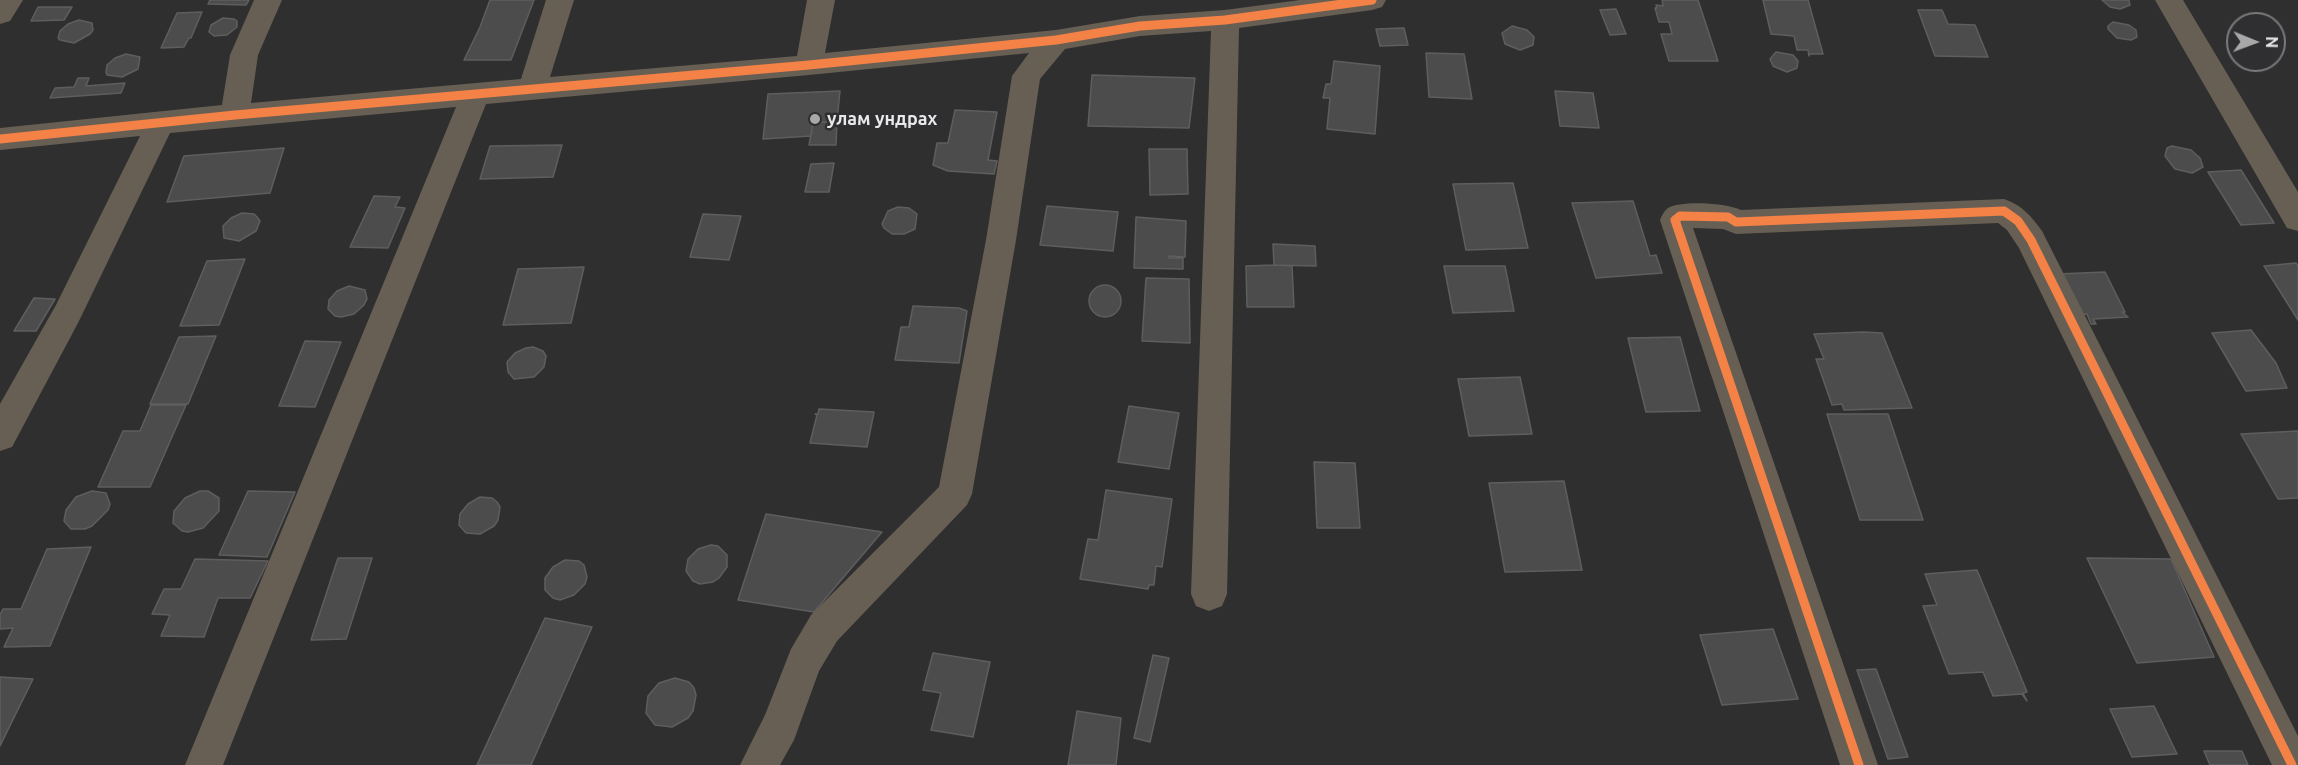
<!DOCTYPE html>
<html>
<head>
<meta charset="utf-8">
<style>
	body { margin:0 }
	#map { position:relative; width:2298px; height:765px; overflow:hidden; background:#2f2f30; font-family:Ubuntu,sans-serif }
	canvas { display:block }
	.north { position:absolute; left:2226px; top:12px; width:60px; height:60px; box-sizing:border-box; background:#2f2e31; border:2px solid #79797b; border-radius:50%; rotate:91deg; font-size:16px; font-weight:700; line-height:24px; text-align:center; color:#e9e9ea }
	.north::after { content:''; display:block; margin:auto; width:21px; height:27px; background:#a8a8a9; clip-path:polygon(50% 0,100% 100%,50% 72%,0 100%) }
</style>
</head>
<body>
<div id="map">
<canvas width="2298" height="765"></canvas>
<div class="north">N</div>
</div>
<script>
const ctx = document.querySelector('canvas').getContext('2d');
ctx.lineJoin = 'round';
function fill(path, color) { ctx.fillStyle = color; ctx.fill(path, 'evenodd'); }
function trace(path, color, width, dash) { ctx.strokeStyle = color; ctx.lineWidth = width; ctx.lineCap = dash ? 'butt' : 'round'; ctx.setLineDash(dash || []); ctx.stroke(path); }
function label(font, color, halo, rows, align = 'center') {
  ctx.font = font + ' Ubuntu,sans-serif'; ctx.lineWidth = 5; ctx.setLineDash([]); ctx.textBaseline = 'middle'; ctx.strokeStyle = halo; ctx.fillStyle = color; for (const [text, x, y, turn = 0] of rows) {
    ctx.save(); ctx.translate(x, y); ctx.rotate((+turn || 0) * Math.PI / 180); ctx.textAlign = isNaN(turn) ? turn : align; if (halo) ctx.strokeText(text, 0, 0); ctx.fillText(text, 0, 0); ctx.restore();
  }
}
const building = new Path2D(`
	M210 0H249L246 5 208 4Z
	M490 0H534L511 60H464L480 27Z
	M1662 0H1698L1718 61H1669L1661 34H1672L1669 22H1659L1655 8H1657L1656 5 1663 6Z
	M1763 0H1808L1823 54H1810L1809 56 1808 50H1797L1794 36 1771 34Z
	M2102 0H2129L2130 5 2120 9 2110 7Z
	M38 7H72L64 20 31 21Z
	M1616 9 1626 34 1610 35 1600 10Z
	M1918 10H1942L1948 24 1975 25 1988 57 1935 56Z
	M202 12 191 38H189L184 47 161 48 177 13Z
	M223 18 234 19 237 21V27L227 35 214 36 209 32 211 25Z
	M79 20 92 23 93 30 90 34 74 43 60 40 58 38 60 31 68 24Z
	M2113 22 2129 25 2136 30 2137 37 2131 40 2117 38 2108 29V26Z
	M1512 26 1527 30 1534 37 1533 45 1520 50 1505 44 1502 33Z
	M1404 28 1408 45 1380 46 1376 29Z
	M1776 52 1793 55 1798 61 1797 68 1787 72 1773 66 1770 59Z
	M1426 53 1464 54 1472 99 1429 97Z
	M126 54 140 57 138 69 122 77 107 75 106 72 107 65 115 58Z
	M1334 61 1380 66 1375 134 1327 129 1330 98H1323L1326 84H1331Z
	M1092 75 1195 78 1189 128 1088 126Z
	M78 78H89L86 86 125 83 121 93 50 98 55 88 74 87Z
	M840 91 837 121 813 123 811 136 763 139 768 94Z
	M1555 91 1593 93 1599 128 1560 126Z
	M955 110 997 112 988 160 997 161 994 174 948 171 933 165 937 143H948Z
	M837 121 836 145H809L813 123Z
	M562 145 553 177 480 179 490 146Z
	M2172 146 2191 150 2200 158 2203 167 2192 173 2175 169 2165 156 2167 148Z
	M284 148 270 193 167 202 184 156Z
	M1149 149H1187L1188 194 1150 195Z
	M834 163 829 192H805L811 164Z
	M2241 170 2274 223 2241 225 2208 172Z
	M1513 183 1528 248 1466 250 1453 184Z
	M374 196 400 197 395 207 405 208 388 248 350 247Z
	M1633 201 1650 256 1656 255 1662 273 1596 278 1572 203Z
	M1047 206 1118 212 1113 251 1040 245Z
	M898 207 909 208 917 214 915 229 904 234H892L884 228 882 224 888 211Z
	M242 213 254 214 257 217 260 221 256 231 239 241 224 238 223 226 231 218Z
	M703 214 741 216 729 260 690 257Z
	M1136 217 1186 221 1185 257 1169 256V258H1183V269L1134 268Z
	M1273 244 1315 246 1316 266 1274 265Z
	M245 259 219 325 180 326 207 261Z
	M2296 263 2298 266V320L2264 266Z
	M1274 265 1292 266 1294 307H1247L1246 266Z
	M1444 266H1505L1514 311 1453 313Z
	M584 267 571 323 503 325 518 269Z
	M2105 272 2125 312H2122L2128 317 2093 319 2096 324H2091L2087 314 2078 315 2058 274Z
	M1146 278 1189 279 1190 343 1142 341Z
	M1089 301a16 16 0 1 1 32 0a16 16 0 1 1-32 0Z
	M349 286 365 290 367 299 364 305 354 314 341 317 335 316 328 309 329 300 337 291Z
	M34 298 55 299 36 331H14Z
	M913 306 959 308 967 311 959 363 895 360 901 327H909Z
	M2251 330 2276 363 2287 388 2246 391 2212 333Z
	M1864 332 1882 333 1912 408 1844 410 1842 404 1832 405 1816 359H1824L1814 334Z
	M216 336 188 404H150L179 337Z
	M1680 337 1700 411 1646 412 1628 338Z
	M305 341 341 342 315 407 279 406Z
	M526 348 533 347 543 351 546 356 544 367 534 377 514 379 508 372 507 362 515 353Z
	M1520 377 1532 434 1469 436 1458 379Z
	M151 405H186L150 487H98L123 431H140Z
	M1129 406 1179 413 1169 469 1118 462Z
	M819 409 874 412 867 447 810 443 817 415 815 414H818Z
	M1827 414H1888L1923 520H1860Z
	M2298 431V498L2278 499 2241 434Z
	M1314 462 1355 463 1360 528H1317Z
	M1564 481 1582 570 1505 572 1489 483Z
	M1106 490 1172 499 1162 567 1156 566 1154 585H1149L1148 589 1080 579 1088 539 1098 540Z
	M92 491 106 493 110 504 108 510 92 526 85 529H71L64 521 66 510 76 497Z
	M200 491H208L219 498V511L203 528 188 532 182 531 173 523 174 511 185 498Z
	M248 491 295 492 267 557 219 555Z
	M480 497 492 498 497 502 500 507 498 520 494 526 480 534 466 533 459 525 460 514 468 504Z
	M766 514 882 532 814 612 738 600Z
	M711 545 718 546 727 555V567L719 578 713 582 700 584 693 581 686 571 688 559 698 549Z
	M91 547 50 646 4 647 13 628 0 629V615L3 609H21L47 549Z
	M338 558H372L346 639 311 640Z
	M2087 558 2171 559 2214 657 2137 663Z
	M195 559 268 561 250 598H218L204 637 161 636 170 615 152 614 164 589H181Z
	M565 560 579 561 584 565 587 577 585 584 574 595 560 600 553 598 545 590V578L553 567Z
	M1977 570 2027 692 2023 693 2027 701 2022 694 1993 696 1983 672 1949 674 1923 606 1937 605 1925 574Z
	M545 618 592 627 531 765H477Z
	M1773 629 1798 699 1722 705 1700 635Z
	M933 653 990 662 973 737 931 730 941 693 923 690Z
	M1153 655 1169 658 1150 742 1134 738Z
	M1876 669 1908 757 1888 759 1857 670Z
	M0 677 33 679 0 746Z
	M675 678 689 682 694 688 696 695 693 711 688 718 672 727 655 725 646 713 648 696 659 683Z
	M2154 706 2177 754 2132 757 2110 709Z
	M1077 711 1121 718 1116 765H1068Z
	M2204 751H2242L2248 765H2210Z`);
const minor = new Path2D(`
	M0 0H23L10 21 0 24Z
	M254 0H282L258 55 251 103 521 79 546 0H574L550 77 797 56 807 0H835L825 53 1056 30 1140 16 1225 10 1300 0H1386L1382 7 1372 10 1239 28 1227 594 1222 606 1209 611 1196 606 1191 594 1211 31 1140 36 1065 49 1040 79 1016 240 972 494 967 505 837 641 819 671 794 740 780 765H740L765 715 791 649 811 615 939 487 986 240 1012 76 1029 53 809 75 486 104 223 765H185L456 107 170 133 78 323 12 447 0 451V404L56 305 140 136 0 150V128L222 105 230 55Z
	M2155 0H2183L2298 192V231L2287 228Z
	M2004 199C2022 205 2031 216 2042 231L2298 736V765H2272L2019 248 2007 230 1998 223 1736 234 1723 229 1693 228 1878 765H1840L1660 220C1662 215 1664 211 1668 208 1682 200 1726 203 1741 210Z`);
const cycleway = new Path2D(`
	M0 139 235 115 809 65 1056 40 1140 26 1225 20 1372 0
	M1859 765 1675 220 1680 216 1728 217 1736 222 2004 211 2018 221 2031 240 2292 765`);
const markers = [
	[815,119,6,"#a8a8a9"]
];
const poiNames = [
	["улам ундрах",827,119]
];
fill(building, '#4c4c4c');
trace(building, '#5f5e5f', 1.5);
fill(minor, '#685f54');
trace(cycleway, '#f48246', 9);
for (const [x, y, r, color] of markers) { const dot = new Path2D(); dot.arc(x, y, r, 0, 2 * Math.PI); ctx.fillStyle = color; ctx.fill(dot); trace(dot, '#2f2e31', 2); }
label('bold 18px', '#e9e9ea', '#2f2e31', poiNames, 'left');
</script>
</body>
</html>
